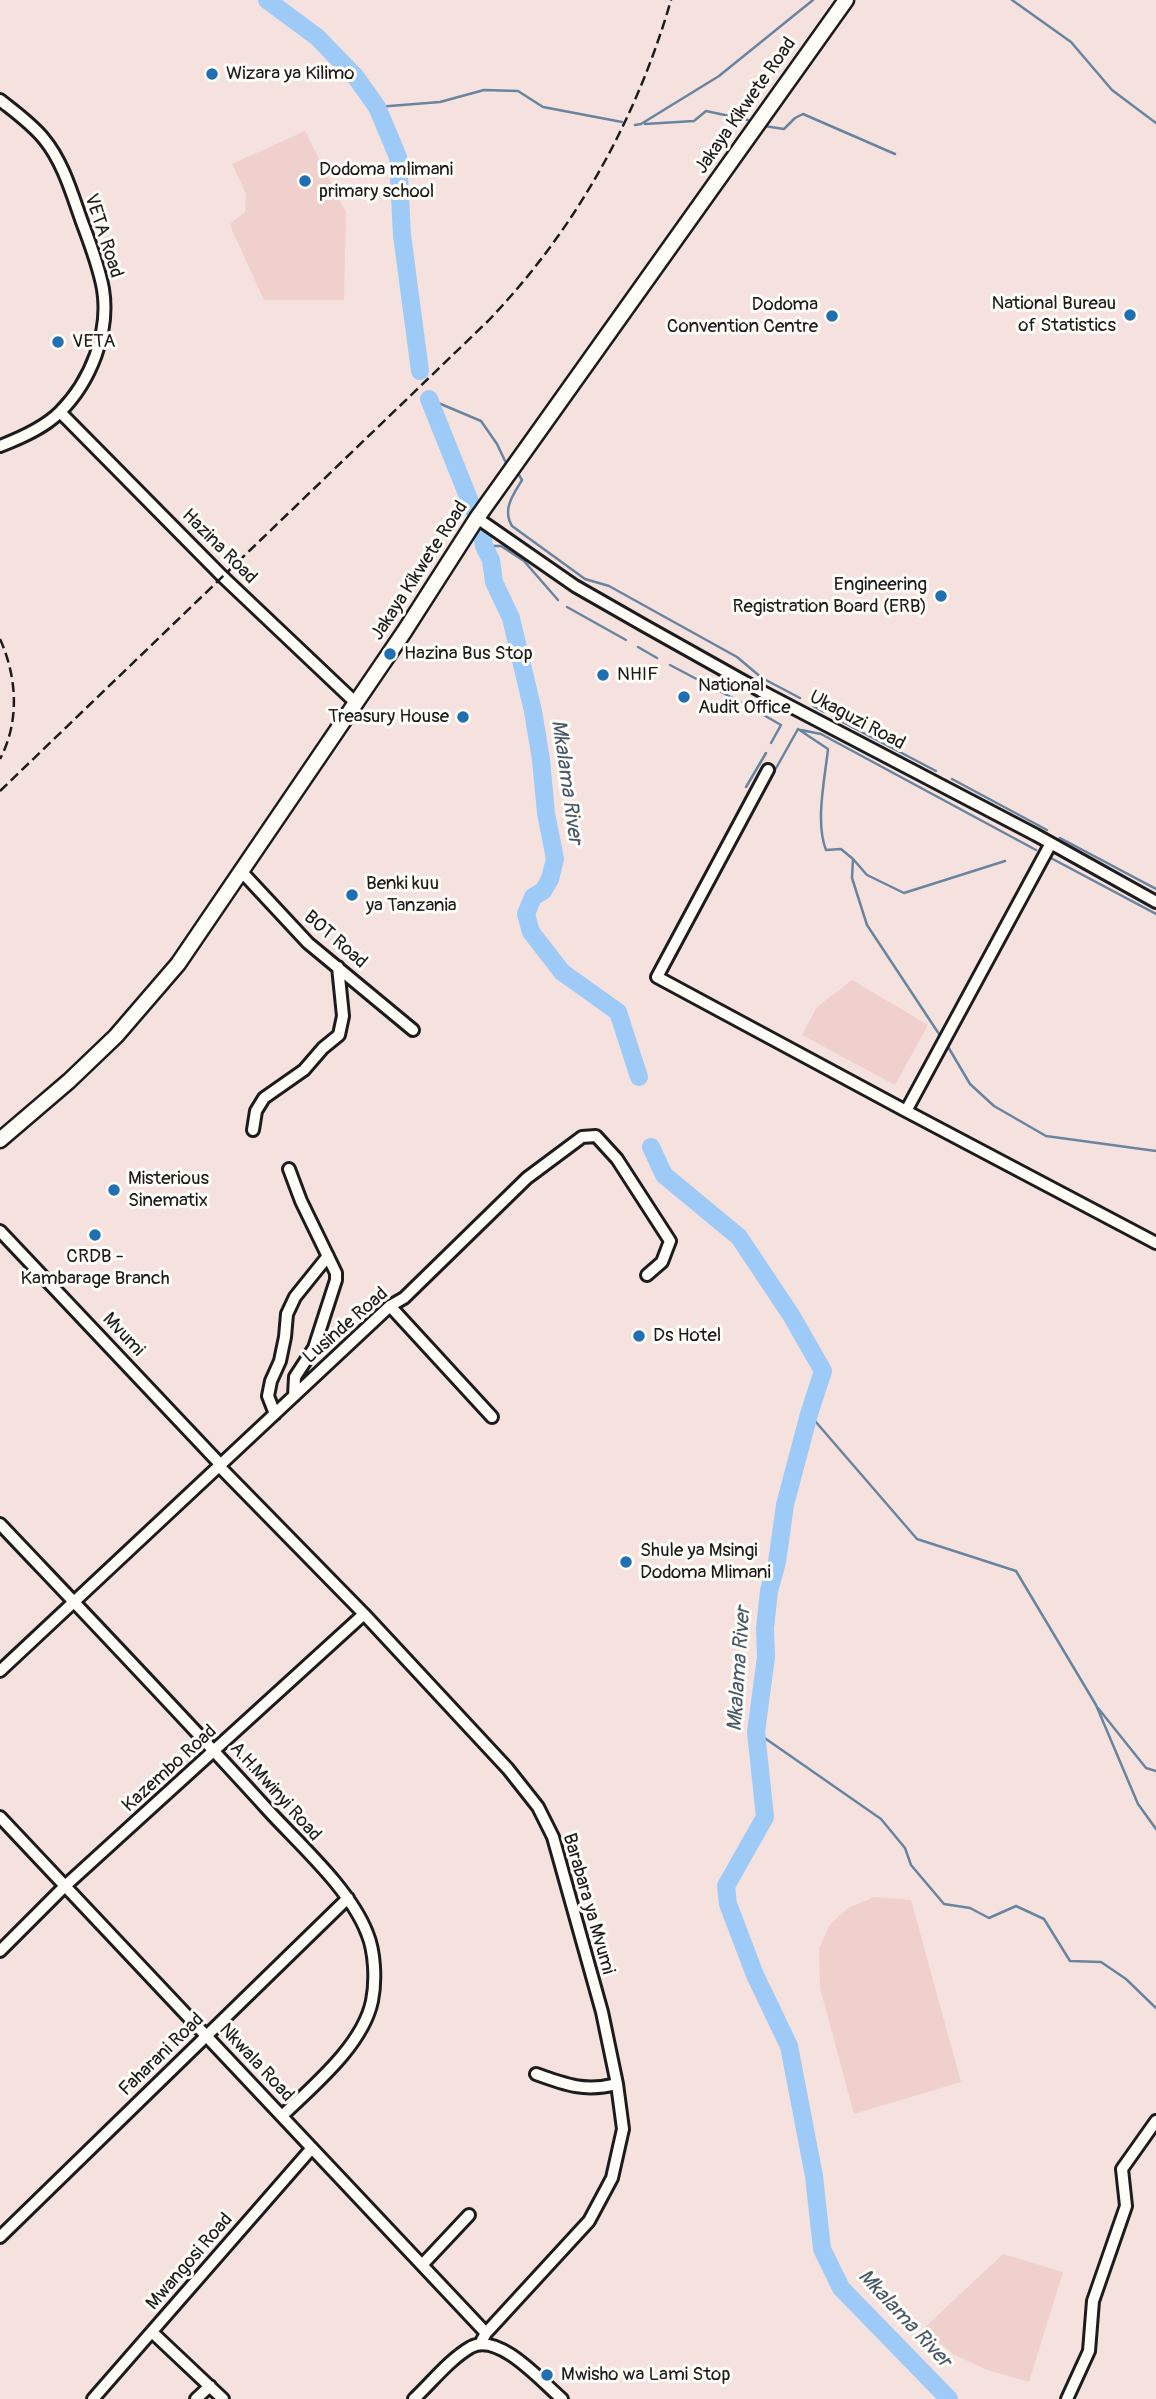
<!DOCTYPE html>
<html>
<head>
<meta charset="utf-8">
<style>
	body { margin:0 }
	canvas { display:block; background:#f5e2de }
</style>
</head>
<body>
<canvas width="1156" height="2399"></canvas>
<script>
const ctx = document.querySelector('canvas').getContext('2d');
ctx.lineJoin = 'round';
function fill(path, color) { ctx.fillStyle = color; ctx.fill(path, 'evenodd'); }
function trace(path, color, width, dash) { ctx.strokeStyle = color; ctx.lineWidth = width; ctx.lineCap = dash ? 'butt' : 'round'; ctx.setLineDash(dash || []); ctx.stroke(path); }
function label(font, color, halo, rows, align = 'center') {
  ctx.font = font + ' Pangolin,sans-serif'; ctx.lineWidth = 6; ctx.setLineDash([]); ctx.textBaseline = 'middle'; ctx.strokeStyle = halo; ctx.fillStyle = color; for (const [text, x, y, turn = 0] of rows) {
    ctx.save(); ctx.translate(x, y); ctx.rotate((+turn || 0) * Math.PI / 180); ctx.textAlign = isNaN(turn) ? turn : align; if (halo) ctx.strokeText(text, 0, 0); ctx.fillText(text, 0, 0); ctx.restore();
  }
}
const built = new Path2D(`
	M305 131 346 213 344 300H264L232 230 231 223 245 212 246 194 232 164Z
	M852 980 928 1025 895 1085 802 1035 817 1007Z
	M874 1897 911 1900 961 2082 854 2114 820 1988 819 1949 829 1926 848 1908Z
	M1003 2254 1063 2272 1029 2382 987 2370 953 2354 923 2329Z`);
const stream = new Path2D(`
	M1012 0 1071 42 1112 90 1156 123
	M377 107 440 102 484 90 518 91 543 107 622 122
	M645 124 694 121 706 111 748 120
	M635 125 641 124 719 76 813 0
	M764 126 784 129 795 118 803 114 895 154
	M429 399 481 421 497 444 506 463
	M519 475 522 480C513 495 502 509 512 526L585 579 609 586 737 657 762 678 800 698
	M484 546H501L524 561 558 600
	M567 607 626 640
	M638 647 657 658
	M670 665 744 704
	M813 706 824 712
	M755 710 781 725 771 743
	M833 717 936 771
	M798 729 828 749C825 778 815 822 826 850L841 849 853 859 852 878 867 925 941 1037
	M801 730 821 734 1036 850
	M952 779 1047 830
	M746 787 766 753
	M761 795 798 729
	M1060 838 1156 889
	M1049 857 1156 914
	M853 859 867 875 904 893 1005 861
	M947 1045 970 1084 994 1106 1046 1136 1156 1151
	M809 1414 917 1539 1016 1571 1096 1705 1138 1804 1156 1829
	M1098 1708 1146 1768 1156 1771
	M756 1732 881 1819 905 1848 911 1865 944 1904 970 1908 989 1918 1016 1906 1044 1919 1070 1961 1101 1962 1126 1979 1156 2008`);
const river = new Path2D(`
	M267 0 317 37 355 76 377 107 398 157 402 235 420 371
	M429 399 473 509
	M482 534 484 546 491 560 494 582 511 618 533 711 541 760 546 813 555 859 550 879 543 891 533 897 526 914 531 932 562 972 618 1012 639 1077
	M651 1147 664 1175 739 1237 791 1315 823 1371 809 1414 785 1505 777 1562 769 1591 765 1628 766 1657 756 1732 765 1817 726 1886 728 1904 755 1975 789 2046 814 2176 822 2249 841 2288 949 2399`);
const minor = new Path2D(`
	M0 100C15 112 32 124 44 139 63 162 72 194 82 222 90 243 99 267 103 289 110 332 91 381 60 412 44 428 21 438 0 446
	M60 412 222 576 356 703
	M477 518 575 586 645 626 761 691 1036 835 1156 902
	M768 770 657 977 906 1111
	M1050 845 906 1111 1156 1243
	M241 871 308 943 413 1030
	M253 1130 256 1111 264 1098 304 1070 323 1048 339 1035 343 1016 338 967
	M289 1169 301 1201 336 1273V1280L314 1348 295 1377 294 1396
	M0 1231 220 1464
	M390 1306 492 1417
	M275 1414 268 1396 271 1381 280 1361 285 1337 287 1314 295 1297 328 1256
	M219 1466 364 1614 508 1769 538 1807 553 1837 602 2012 617 2084 623 2129 612 2178 589 2221 486 2333 480 2344
	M0 1524C90 1619 180 1713 268 1810 300 1845 350 1889 367 1933 375 1952 376 1981 372 2001 363 2045 313 2086 282 2116
	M0 1671 390 1306 404 1298 527 1178 582 1137 596 1136 617 1159 670 1241 662 1262 647 1275
	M0 1817 486 2333
	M0 1951 65 1886 364 1614
	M536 2074C566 2085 585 2092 617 2084
	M0 2237 348 1898
	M422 2265 469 2215
	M152 2332 223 2399
	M93 2399 312 2148
	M196 2399 210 2386
	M414 2399C432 2382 450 2359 471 2347 499 2332 542 2382 562 2399
	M1067 2399 1089 2351 1093 2301 1126 2206 1122 2169 1156 2121`);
const major = new Path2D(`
	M0 1140 69 1081 116 1036 178 964 404 632 477 518 846 0`);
const rail = new Path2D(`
	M0 639C17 677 20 721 0 759
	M0 791 488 321C575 230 636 121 671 0`);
const markers = [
	[212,74,7,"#1f6fb2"],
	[305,181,7,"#1f6fb2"],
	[1130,315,7,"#1f6fb2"],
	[832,316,7,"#1f6fb2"],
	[58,342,7,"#1f6fb2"],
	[941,596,7,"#1f6fb2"],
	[390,654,7,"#1f6fb2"],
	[603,675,7,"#1f6fb2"],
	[684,697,7,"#1f6fb2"],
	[463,717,7,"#1f6fb2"],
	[352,895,7,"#1f6fb2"],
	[114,1190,7,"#1f6fb2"],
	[95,1235,7,"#1f6fb2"],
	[639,1336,7,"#1f6fb2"],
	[626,1562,7,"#1f6fb2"],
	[547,2375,7,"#1f6fb2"]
];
const poiNames = [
	["Wizara ya Kilimo",226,74],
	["Dodoma mlimani",319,170],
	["primary school",319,192],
	["National Bureau",1116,304,"right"],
	["of Statistics",1116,326,"right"],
	["Dodoma",818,305,"right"],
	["Convention Centre",818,327,"right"],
	["VETA",72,342],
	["Engineering",927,585,"right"],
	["Registration Board (ERB)",927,607,"right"],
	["Hazina Bus Stop",404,654],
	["NHIF",617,675],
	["National",698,686],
	["Audit Office",698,708],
	["Treasury House",449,717,"right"],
	["Benki kuu",366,884],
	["ya Tanzania",366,906],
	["Misterious",128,1179],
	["Sinematix",128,1201],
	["CRDB -",95,1257,"center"],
	["Kambarage Branch",95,1279,"center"],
	["Ds Hotel",653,1336],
	["Shule ya Msingi",640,1551],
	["Dodoma Mlimani",640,1573],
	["Mwisho wa Lami Stop",561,2375]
];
const streetNames = [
	["Jakaya Kikwete Road",746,106,-55],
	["VETA Road",103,236,72],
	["Hazina Road",219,547,45],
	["Jakaya Kikwete Road",420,571,-57],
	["Ukaguzi Road",857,721,28],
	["BOT Road",335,940,41],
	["Lusinde Road",346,1326,-41],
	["Mvumi",123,1335,47],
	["Kazembo Road",170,1769,-42],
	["A.H.Mwinyi Road",275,1792,48],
	["Barabara ya Mvumi",588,1904,74],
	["Faharani Road",162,2055,-44],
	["Nkwala Road",256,2063,47],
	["Mwangosi Road",190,2262,-49]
];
const waterNames = [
	["Mkalama River",566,782,82],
	["Mkalama River",740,1669,-86],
	["Mkalama River",904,2319,47]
];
fill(built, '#efd0cc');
trace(stream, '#69849f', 2.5);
trace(river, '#9dcaf7', 18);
trace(minor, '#1c1c1c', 16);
trace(major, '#1c1c1c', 19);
trace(minor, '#fdfcf7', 10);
trace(major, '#fdfcf7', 14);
trace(rail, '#1c1c1c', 2.5, [10, 5]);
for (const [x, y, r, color] of markers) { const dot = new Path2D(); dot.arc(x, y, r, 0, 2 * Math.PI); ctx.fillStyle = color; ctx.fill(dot); trace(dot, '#fdfcf7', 2.5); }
label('19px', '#1c1c1c', '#fdfcf7', poiNames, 'left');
label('19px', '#1c1c1c', '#fdfcf7', streetNames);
label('italic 21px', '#495969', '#fdfcf7', waterNames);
</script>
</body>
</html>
